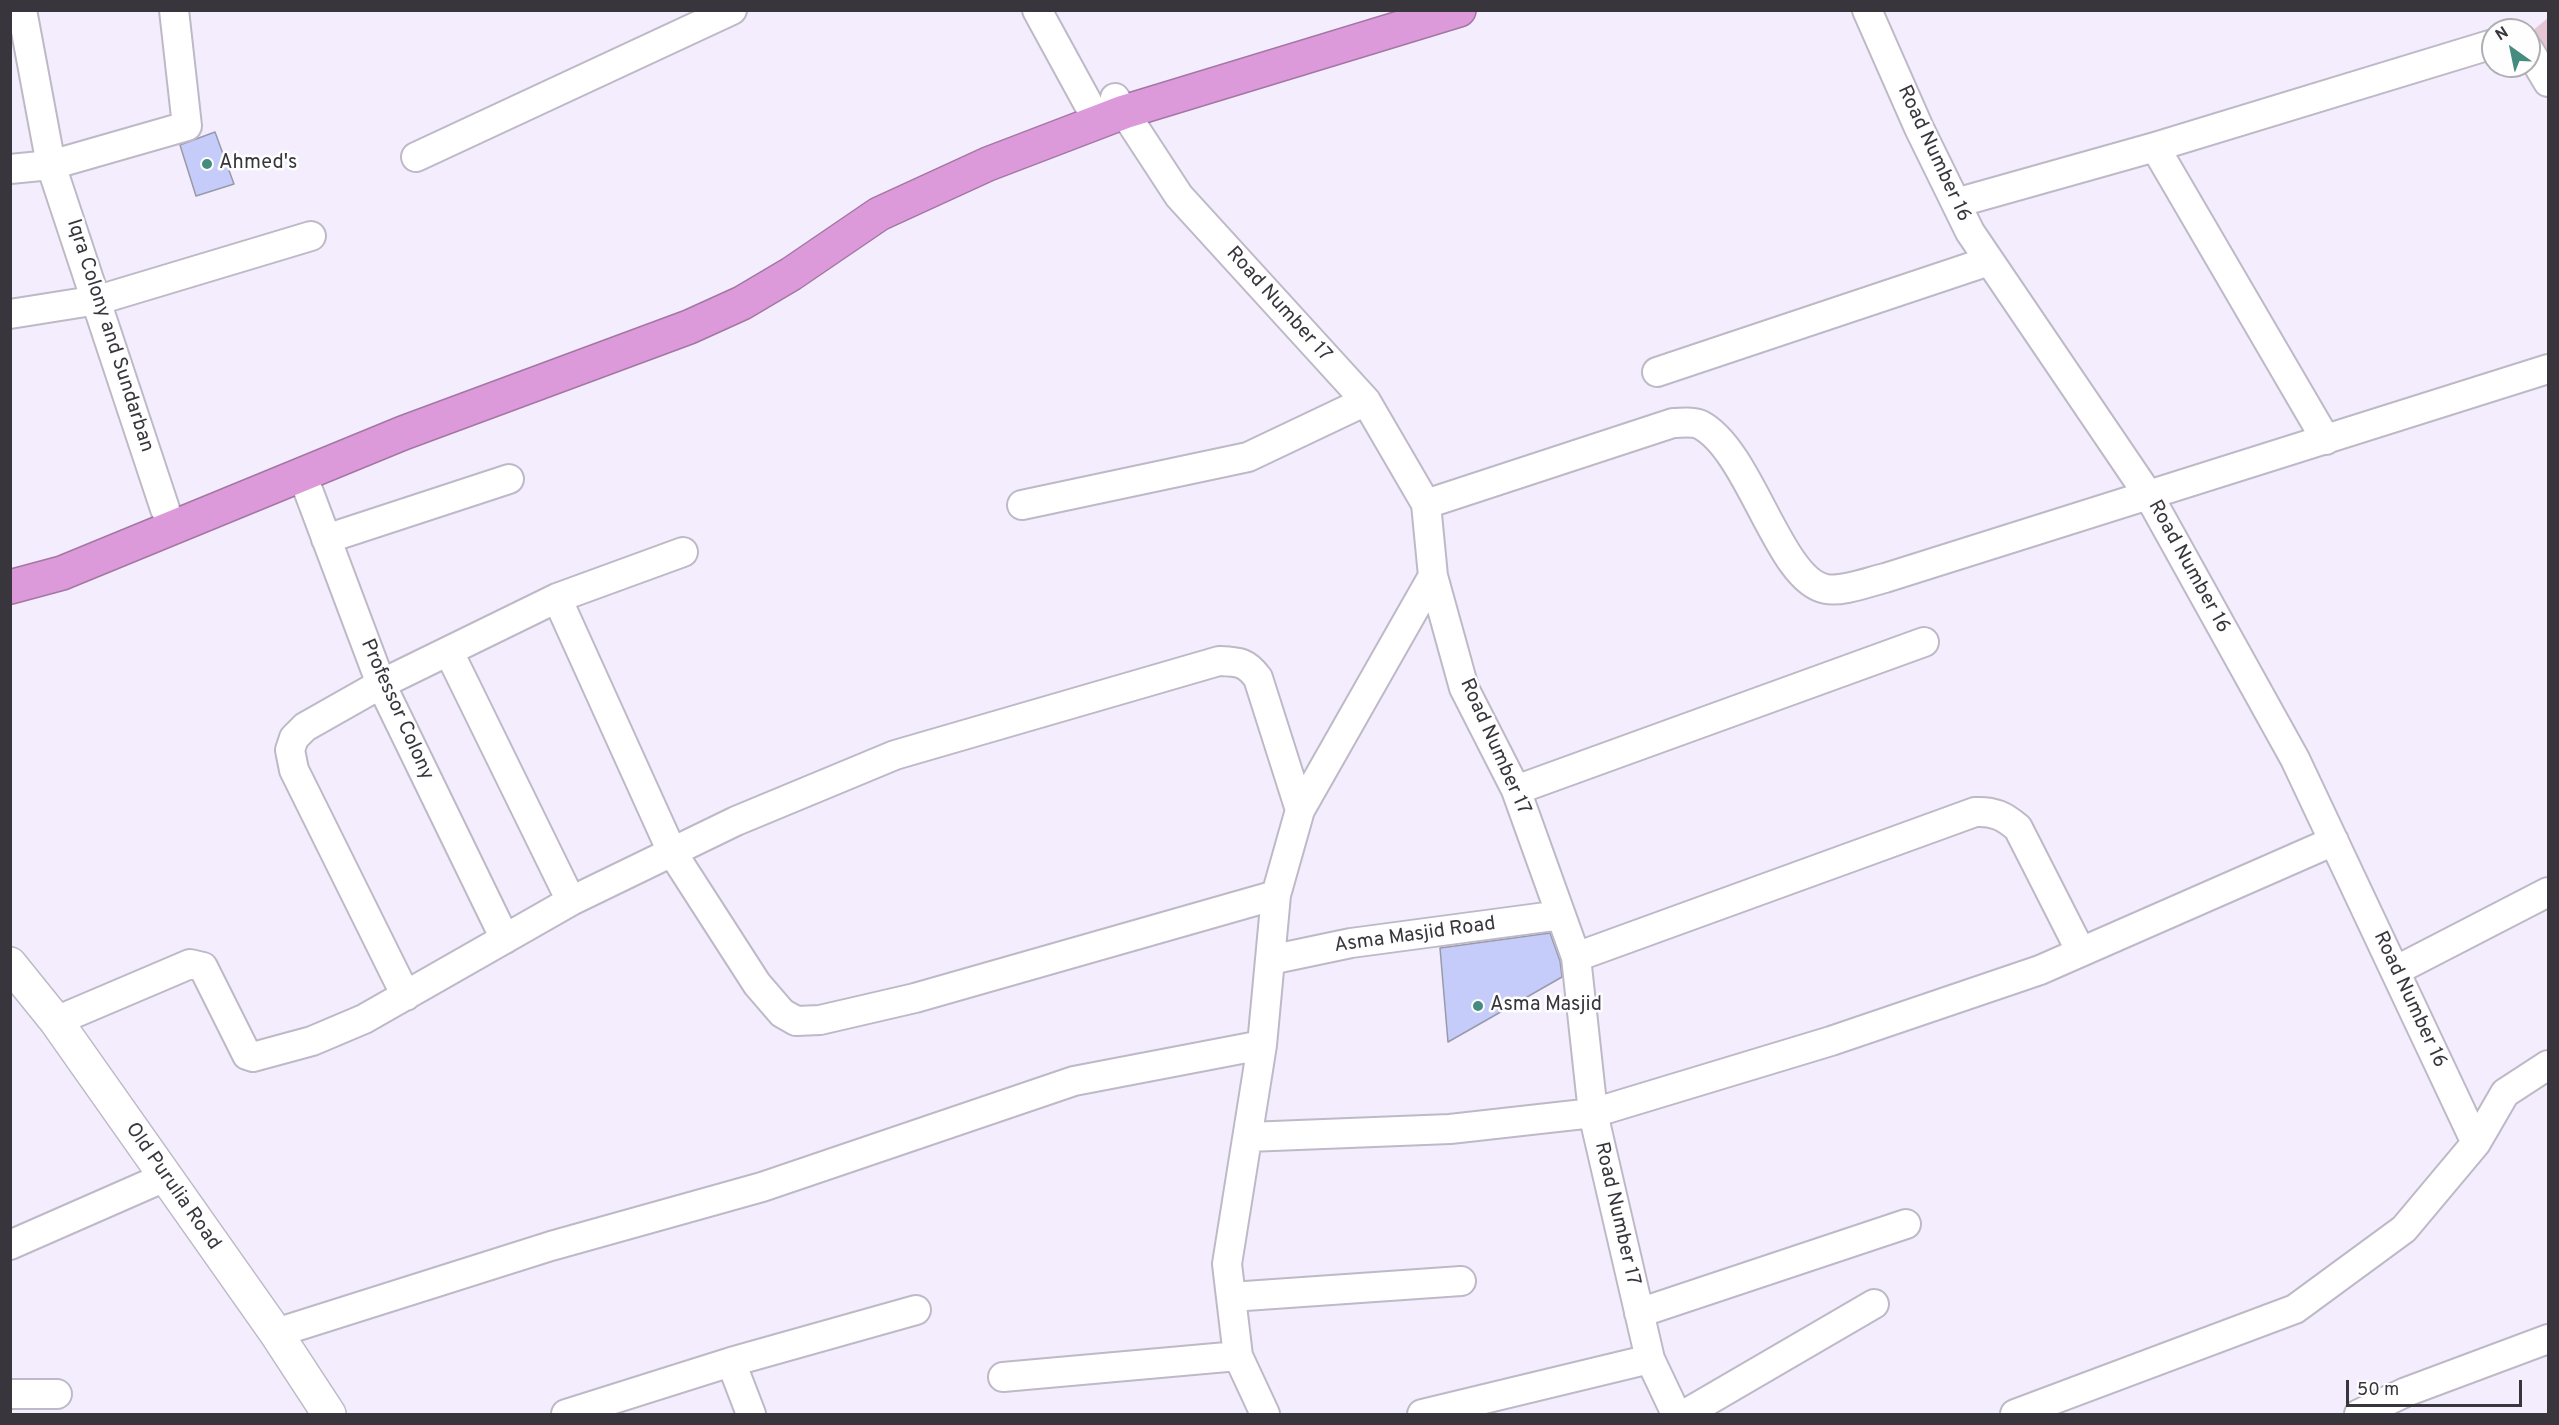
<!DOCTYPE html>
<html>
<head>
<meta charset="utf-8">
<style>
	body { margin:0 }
	#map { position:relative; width:2559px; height:1425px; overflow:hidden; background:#f3edfd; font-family:Overpass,sans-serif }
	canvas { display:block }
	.frame { position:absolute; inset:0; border:12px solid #38363c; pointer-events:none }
	.north { position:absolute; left:2481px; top:18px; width:60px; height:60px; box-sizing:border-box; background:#fefefe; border:2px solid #afaeb0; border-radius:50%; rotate:327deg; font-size:16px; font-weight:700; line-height:24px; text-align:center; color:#38363c }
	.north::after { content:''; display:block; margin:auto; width:21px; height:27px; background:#468b80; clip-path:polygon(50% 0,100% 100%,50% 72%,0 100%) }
	.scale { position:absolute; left:2346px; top:1380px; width:176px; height:27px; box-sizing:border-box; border:3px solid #38363c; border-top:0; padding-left:8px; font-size:18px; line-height:21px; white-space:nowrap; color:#38363c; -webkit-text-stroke:4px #fefefe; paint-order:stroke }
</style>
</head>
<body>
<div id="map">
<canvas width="2559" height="1425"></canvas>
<div class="frame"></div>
<div class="north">N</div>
<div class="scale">50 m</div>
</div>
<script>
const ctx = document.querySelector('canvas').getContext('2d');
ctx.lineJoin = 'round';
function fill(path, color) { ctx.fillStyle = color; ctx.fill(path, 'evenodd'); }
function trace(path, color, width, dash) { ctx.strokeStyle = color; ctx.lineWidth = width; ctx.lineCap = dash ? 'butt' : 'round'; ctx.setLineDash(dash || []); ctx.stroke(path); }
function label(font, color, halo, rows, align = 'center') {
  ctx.font = font + ' Overpass,sans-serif'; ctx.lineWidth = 5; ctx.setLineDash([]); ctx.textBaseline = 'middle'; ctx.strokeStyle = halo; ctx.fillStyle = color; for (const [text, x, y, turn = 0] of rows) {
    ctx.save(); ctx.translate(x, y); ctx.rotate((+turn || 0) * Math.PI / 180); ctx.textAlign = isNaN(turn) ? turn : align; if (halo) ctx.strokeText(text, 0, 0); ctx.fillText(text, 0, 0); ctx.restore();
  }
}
const green = new Path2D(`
	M2548 18V51L2532 31Z`);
const building = new Path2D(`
	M215 132 234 184 196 196 180 145Z
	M1550 933 1560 961 1562 977 1448 1042 1440 948Z`);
const street = new Path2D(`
	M22 10 51 165 187 126 174 10
	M1037 10 1090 107
	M1867 10 1919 128 1970 232 2149 496 2295 759 2476 1143
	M2529 50 2548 82
	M1115 98 1179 196 1366 401 1426 504 1433 576 1464 688 1516 790 1576 957 1593 1113 1650 1359 1676 1414
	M2155 147 2326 440
	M416 157 732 10
	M10 169 51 165 165 509
	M1956 203 2155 147 2493 44
	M10 314 98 300 311 236
	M1657 372 1989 261
	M302 474 381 684 505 939
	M1426 504 1673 423C1682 423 1693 421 1701 425 1751 452 1779 581 1826 589 1843 592 1868 582 1885 578L2548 369
	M1022 505 1248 457 1366 401
	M326 539 509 479
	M557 598 672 852 757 984 782 1013 796 1021 820 1020 915 998 1276 895
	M449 652 571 901
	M1516 790 1924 642
	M1576 957 1975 812C1994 811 2004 816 2018 828L2081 952
	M1270 960 1351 943 1561 915
	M2395 971 2548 892
	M406 996 294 770 290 750 294 738 305 727 381 684 557 598 683 552
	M56 1021 190 964 203 967 247 1055 253 1057 312 1041 364 1019 571 901 736 821 895 755 1219 661C1240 662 1246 662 1258 678L1300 810
	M1248 1137 1450 1129 1593 1113 1831 1041 2040 970 2334 841
	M10 1245 165 1177
	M1231 1297 1461 1281
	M1639 1313 1906 1224
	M276 1333 551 1246 762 1187 1074 1081 1262 1045
	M731 1362 916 1310
	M1003 1377 1238 1356
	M10 1394H57
	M566 1414 731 1362 751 1414
	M1265 1414 1238 1356 1227 1264 1262 1045 1276 895 1300 810 1433 576
	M1422 1414 1650 1359
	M1685 1414 1874 1304
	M2015 1414 2295 1309 2404 1229 2476 1143 2505 1093 2548 1065
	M2359 1414 2406 1392 2548 1339`);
const secondary = new Path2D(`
	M10 964 56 1021 276 1333 329 1414`);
const highway = new Path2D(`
	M10 587 62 573 403 433 689 327 742 303 791 274 879 214 988 164 1124 112 1459 10`);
const markers = [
	[207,164,6,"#468b80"],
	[1478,1006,6,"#468b80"]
];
const streetNames = [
	["Road Number 16",1933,154,65],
	["Road Number 17",1278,305,48],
	["Iqra Colony and Sundarban",109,336,72],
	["Road Number 16",2188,567,61],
	["Professor Colony",396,710,66],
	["Road Number 17",1494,747,66],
	["Asma Masjid Road",1415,936,-8],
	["Road Number 16",2409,1000,65],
	["Old Purulia Road",172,1187,55],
	["Road Number 17",1616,1214,77]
];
const poiNames = [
	["Ahmed's",219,164],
	["Asma Masjid",1490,1006]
];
fill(green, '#e6c6d3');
fill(building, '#c6ccfa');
trace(building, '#989aa9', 1.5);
trace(street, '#beb9c7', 32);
trace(secondary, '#beb9c7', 36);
trace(highway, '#a377a3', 36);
trace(street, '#fff', 28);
trace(secondary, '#fff', 33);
trace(highway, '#dc9ada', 33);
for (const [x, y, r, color] of markers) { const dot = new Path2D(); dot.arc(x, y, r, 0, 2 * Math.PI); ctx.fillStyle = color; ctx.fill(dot); trace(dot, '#fefefe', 2); }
label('20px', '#38363c', '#fefefe', streetNames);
label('20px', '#38363c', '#fefefe', poiNames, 'left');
</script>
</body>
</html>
